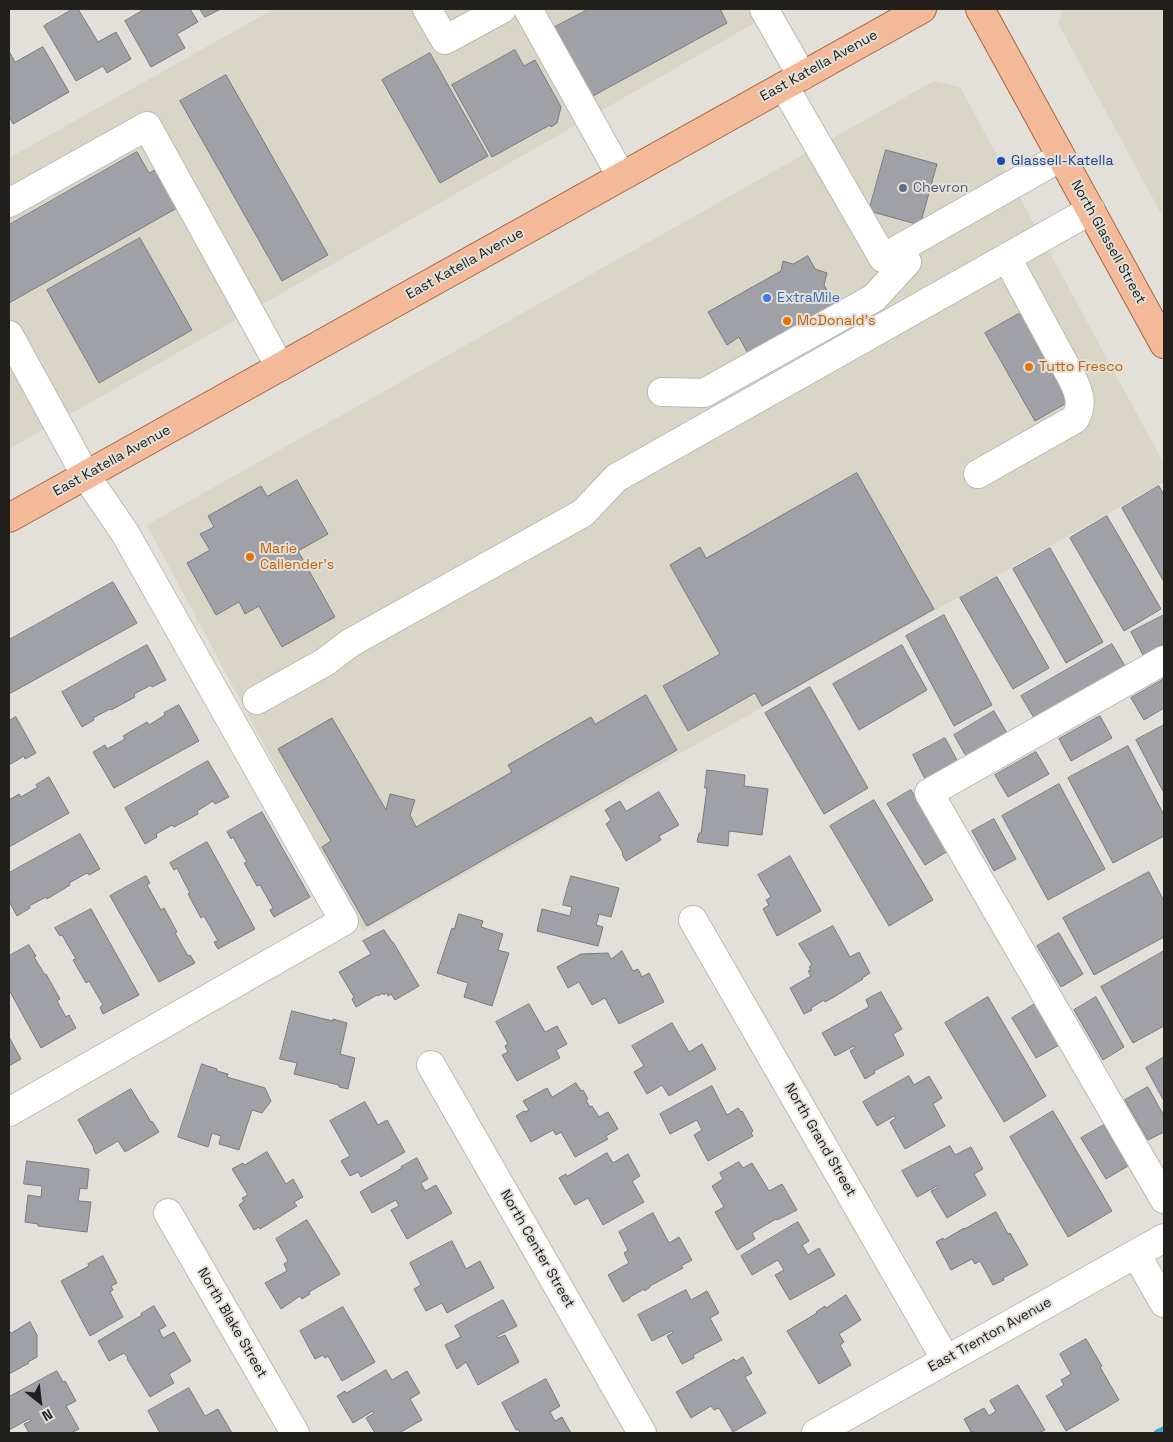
<!DOCTYPE html>
<html>
<head>
<meta charset="utf-8">
<style>
	body { margin:0 }
	#map { position:relative; width:1173px; height:1442px; overflow:hidden; background:#e2e0d8; font-family:"Space Grotesk",sans-serif }
	canvas { display:block }
	.frame { position:absolute; inset:0; border:10px solid #21201d; pointer-events:none }
	.north { position:absolute; left:15px; top:1377px; width:50px; height:50px; -webkit-text-stroke:4px #e2e0d8; paint-order:stroke; rotate:151deg; font-size:14px; font-weight:700; line-height:20px; text-align:center; color:#21201d }
	.north::after { content:''; display:block; margin:auto; width:18px; height:22px; background:#21201d; clip-path:polygon(50% 0,100% 100%,50% 72%,0 100%) }
</style>
</head>
<body>
<div id="map">
<canvas width="1173" height="1442"></canvas>
<div class="frame"></div>
<div class="north">N</div>
</div>
<script>
const ctx = document.querySelector('canvas').getContext('2d');
ctx.lineJoin = 'round';
function fill(path, color) { ctx.fillStyle = color; ctx.fill(path, 'evenodd'); }
function trace(path, color, width, dash) { ctx.strokeStyle = color; ctx.lineWidth = width; ctx.lineCap = dash ? 'butt' : 'round'; ctx.setLineDash(dash || []); ctx.stroke(path); }
function label(font, color, halo, rows, align = 'center') {
  ctx.font = font + ' "Space Grotesk",sans-serif'; ctx.lineWidth = 4; ctx.setLineDash([]); ctx.textBaseline = 'middle'; ctx.strokeStyle = halo; ctx.fillStyle = color; for (const [text, x, y, turn = 0] of rows) {
    ctx.save(); ctx.translate(x, y); ctx.rotate((+turn || 0) * Math.PI / 180); ctx.textAlign = isNaN(turn) ? turn : align; if (halo) ctx.strokeText(text, 0, 0); ctx.fillText(text, 0, 0); ctx.restore();
  }
}
const built = new Path2D(`
	M274 9H779L9 449V158Z
	M1063 9H1164V219L1058 23Z
	M934 81 960 87 1164 464V482L363 931 147 525Z`);
const stream = new Path2D(`
	M1158 1433 1164 1430`);
const building = new Path2D(`
	M73 9H78L98 42 116 32 131 59 107 73 103 66 76 81 44 26Z
	M145 9H190L198 22 177 34 185 48 151 67 125 21Z
	M200 9H221L205 17Z
	M589 9H720L727 23 591 97 553 28Z
	M43 47 69 92 13 124 9 116V51L15 62Z
	M515 50 524 66 535 60 561 107 557 123 551 127 550 125 492 157 452 85Z
	M430 53 488 156 440 183 382 80Z
	M226 75 328 255 282 281 180 101Z
	M886 150 937 164 920 225 869 211Z
	M137 152 149 173 155 170 177 208 9 303V225Z
	M140 238 192 330 99 383 47 290Z
	M808 256 815 269 827 273 824 285 835 305 752 361 739 337 727 345 708 312 781 271 783 261 793 264Z
	M1022 312 1072 400 1035 421 985 333Z
	M857 473 934 609 762 706 755 693 688 731 663 686 720 654 670 565 700 547 706 558Z
	M297 480 328 534 298 551 335 617 282 647 259 606 245 614 239 602 216 615 187 563 210 550 200 534 214 527 208 516 261 486 267 496Z
	M1159 486 1164 495V582L1122 508Z
	M1107 516 1161 609 1124 631 1070 538Z
	M1050 548 1103 642 1066 663 1013 569Z
	M997 577 1049 668 1013 689 960 598Z
	M113 582 137 623 9 694V640Z
	M944 615 992 705 954 726 906 636Z
	M1164 615V644L1143 655 1131 632Z
	M1112 644 1125 666 1034 718 1021 696Z
	M147 645 166 680 152 687 151 685 134 694 135 697 111 710 110 709 93 718 94 720 82 727 62 692Z
	M902 645 927 690 859 730 833 684Z
	M1164 679V708L1144 720 1131 698Z
	M810 687 868 788 824 814 765 713Z
	M646 695 677 750 367 926 322 847 331 841 278 749 332 718 386 810 390 794 415 800 410 815 416 827 512 772 508 765 591 717 595 724Z
	M179 705 199 741 114 788 93 752 105 745 107 749 125 739 123 736 147 722 149 725 165 715 164 713Z
	M994 711 1007 733 966 756 954 735Z
	M1100 716 1112 738 1071 761 1059 739Z
	M16 717 36 753 25 759 24 756 9 765V721Z
	M1164 725V793L1136 740Z
	M945 738 958 762 925 779 913 755Z
	M1128 746 1164 815V836L1113 863 1068 778Z
	M1036 752 1049 774 1008 797 995 775Z
	M208 761 229 797 215 804 213 801 197 811 198 814 174 827 172 825 156 834 157 837 145 844 125 808Z
	M707 770 745 775 744 786 768 789 762 835 729 831 728 846 697 842 699 833H701L707 788H705Z
	M49 777 69 813 9 847V800L19 794 21 797 38 787 36 785Z
	M1059 784 1105 869 1048 900 1002 816Z
	M911 790 948 851 925 865 887 804Z
	M659 792 679 825 659 836 661 840 626 861 622 854 623 853 606 824 611 820 605 810 620 801 626 811Z
	M874 800 933 900 889 926 830 826Z
	M262 812 310 897 274 917 270 910 273 908 260 885 257 886 244 863 247 862 233 837 231 839 227 832Z
	M994 819 1016 859 994 871 972 831Z
	M80 834 100 869 89 875 87 873 69 883 70 885 47 899 46 897 29 906 30 908 17 916 9 901V873Z
	M207 842 255 929 218 949 214 942 218 941 204 916 201 918 188 894 190 893 177 868 174 870 170 863Z
	M790 856 821 911 777 936 763 909 769 905 766 900 771 897 758 875Z
	M1149 872 1164 901V937L1094 975 1063 918Z
	M146 876 150 883 147 885 161 910 164 908 177 932 175 933 188 956 190 955 195 963 159 982 110 896Z
	M571 876 619 888 611 917 599 914 596 925 603 927 598 946 537 931 542 909 570 916 572 907 563 905Z
	M91 909 139 995 103 1014 100 1007 103 1005 89 981 86 983 73 960 76 959 62 935 60 936 55 928Z
	M459 914 483 921 481 927 503 934 498 950 509 953 492 1006 464 997 468 983 437 973 452 928 454 929Z
	M833 926 850 957 859 952 870 973 862 978 863 979 834 997 825 1002 824 1000 811 1008 812 1010 804 1014 790 988 811 976 808 971 811 970 809 967 812 965 799 944Z
	M384 930 392 942H393L419 986 395 1000 391 994 388 996 387 993 384 995 383 993 378 996 377 995 356 1007 352 999 354 997 339 972 371 954 363 941Z
	M1059 933 1083 974 1061 987 1037 946Z
	M29 945 36 956 34 957 45 975 46 974 60 999 57 1001 66 1017 69 1015 76 1028 41 1048 9 990V956Z
	M622 951 633 971 638 969 642 977 649 973 664 1002 619 1024 605 998 592 1005 579 982 568 988 557 967 581 954 608 953 611 959Z
	M1164 951V1026L1133 1043 1101 987Z
	M881 992 902 1029 893 1034 904 1055 874 1071 875 1073 865 1079 850 1051 855 1048 854 1046 835 1056 822 1033 869 1007 866 1000Z
	M988 997 1046 1096 1004 1122 945 1023Z
	M1096 997 1124 1047 1103 1060 1074 1010Z
	M529 1004 545 1032 557 1026 567 1044 556 1050 560 1058 517 1081 502 1055 508 1052 505 1046 508 1044 496 1022Z
	M1035 1004 1059 1045 1036 1058 1012 1018Z
	M292 1011 333 1021V1019L347 1023 340 1054 355 1058 348 1089 339 1087V1085L294 1074 297 1063 280 1059Z
	M672 1023 689 1052 702 1044 716 1069 669 1096 662 1085 647 1094 634 1072 644 1066 632 1046Z
	M9 1037 21 1059 9 1066Z
	M1164 1057V1101L1146 1068Z
	M202 1064 217 1069V1071L228 1074 227 1077 265 1088 271 1101 262 1113 252 1110 239 1150 219 1144 221 1136 212 1133 208 1147 178 1137Z
	M909 1076 914 1085 929 1076 942 1098 933 1104 945 1126 905 1149 890 1122 896 1118 894 1116 877 1126 863 1102Z
	M576 1083 581 1091 583 1090 588 1099 586 1100 590 1107 592 1106 599 1117 608 1112 618 1129 606 1136 608 1139 575 1157 561 1132 556 1135 553 1130 531 1142 516 1116 524 1111 525 1112 529 1110 523 1101 547 1088 552 1097Z
	M712 1086 727 1115 738 1108 741 1112 742 1111 753 1131 751 1133 753 1136 708 1161 694 1135 702 1130 697 1120 670 1134 660 1114Z
	M1148 1087 1164 1116V1132L1148 1140 1125 1100Z
	M131 1089 151 1122 152 1121 159 1132 125 1152 118 1141 96 1154 93 1149 94 1148 78 1120Z
	M365 1102 378 1125 387 1120 405 1152 361 1177 358 1172 350 1176 341 1161 350 1156 330 1121Z
	M1053 1111 1112 1211 1068 1237 1010 1137Z
	M1104 1125 1128 1166 1106 1179 1081 1138Z
	M950 1146 955 1155 971 1147 983 1169 974 1174 986 1195 947 1218 931 1191 938 1188 937 1186 917 1197 902 1171Z
	M267 1152 286 1184 293 1179 303 1197 294 1202 297 1206 260 1229 259 1227 254 1230 239 1205 244 1201 242 1198 248 1195 232 1169 243 1163 244 1165Z
	M607 1153 613 1163 628 1154 640 1176 632 1181 644 1202 603 1225 588 1198 575 1205 559 1178 566 1174 567 1176Z
	M417 1158 428 1179 421 1183 425 1191 436 1185 452 1213 407 1239 391 1210 399 1206 396 1200 372 1213 360 1192 402 1168 401 1167Z
	M27 1161 89 1169 87 1189 80 1188 78 1201 91 1202 87 1232 38 1226V1224L25 1222 28 1195 41 1197 42 1186 24 1184Z
	M739 1162 743 1168 752 1163 769 1191 782 1184 797 1210 777 1220 776 1219 752 1233 755 1239 737 1250 715 1212 724 1207 712 1186 723 1179 720 1173Z
	M996 1212 1008 1234 1010 1233 1028 1265 1003 1278 1004 1280 993 1285 980 1261 975 1264 972 1259 951 1270 936 1242 943 1238 944 1240 964 1228V1229Z
	M653 1213 669 1243 679 1237 692 1260 681 1266 683 1268 650 1286V1287L645 1291 644 1289 630 1297V1298L623 1302 608 1275 629 1263 624 1253 628 1250 619 1232Z
	M307 1220 340 1274 309 1292 310 1294 302 1299 300 1296 281 1309 265 1283 287 1271 284 1264 288 1261 276 1239Z
	M798 1222 809 1241 802 1245 808 1255 819 1248 835 1275 790 1300 775 1275 784 1270 778 1260 752 1275 741 1256Z
	M452 1241 466 1269 480 1261 494 1288 447 1313 442 1303 426 1311 414 1289 421 1285 410 1263Z
	M103 1256 117 1283 111 1286 113 1290 110 1292 123 1317 90 1336 61 1281 89 1266 88 1264Z
	M686 1290 691 1300 707 1291 719 1313 710 1318 722 1340 693 1355 694 1358 682 1364 667 1336 673 1333 672 1331 652 1341 638 1315Z
	M846 1295 861 1320 839 1334 844 1342 840 1345 851 1365 819 1384 787 1331 817 1313 816 1312 825 1306 826 1308Z
	M503 1300 517 1326 497 1336 498 1338 505 1335 519 1362 478 1385 466 1362 457 1369 445 1345 461 1337 455 1326Z
	M154 1306 166 1326 159 1330 163 1338 174 1332 191 1361 169 1374 174 1383 150 1397 127 1359 128 1358 124 1353 109 1361 98 1341 142 1315 141 1314Z
	M343 1307 375 1362 342 1381 328 1356 325 1358 323 1355 315 1359 300 1331Z
	M30 1322 37 1335V1357L28 1362 29 1363 9 1374V1330L11 1333Z
	M1086 1339 1102 1366 1100 1367 1119 1400 1066 1431 1046 1396 1064 1385 1061 1380 1071 1374 1060 1354Z
	M743 1357 752 1373 745 1377 766 1413 733 1432 719 1408 714 1410 711 1406 691 1418 676 1392 734 1359 736 1361Z
	M386 1370 392 1380 407 1371 420 1393 410 1399 422 1420 399 1433H375L366 1418 374 1413 373 1411 353 1423 337 1396 345 1391 346 1393Z
	M57 1371 63 1382 65 1381 76 1401 66 1406 79 1429 71 1433H29L24 1424 31 1421 29 1419 9 1430V1397Z
	M546 1379 560 1406 550 1412 555 1421 562 1417 571 1433H520L518 1429 516 1430 502 1403Z
	M1018 1385 1045 1430 1039 1433H975L973 1431 971 1432 964 1419 984 1408 989 1416 996 1411 990 1401Z
	M189 1388 205 1416 218 1409 232 1433H160L148 1411Z`);
const minor = new Path2D(`
	M427 9 445 40 502 9
	M528 9 621 176
	M764 9 802 76
	M784 86 883 258 1061 157
	M9 203 147 126 280 367
	M9 335 86 476 125 533 344 921 9 1112
	M662 392 704 393 874 298 907 262
	M978 474 1075 419C1083 404 1080 395 1073 380L1007 258
	M1164 660 929 793 1164 1199
	M257 700 325 662 350 643 583 513 616 478 1091 210
	M693 920 946 1360
	M431 1065 642 1433
	M168 1213 295 1433
	M1136 1254 1164 1303
	M816 1433 1164 1238`);
const major = new Path2D(`
	M980 9 1164 344
	M9 518 922 9`);
const markers = [
	[1001,161,5,"#1a4fb4"],
	[903,188,5,"#5c6f8a"],
	[767,298,5,"#3f7fe0"],
	[787,321,5,"#e8710a"],
	[1029,367,5,"#e8710a"],
	[250,557,5,"#e8710a"]
];
const streetNames = [
	["East Katella Avenue",819,66,-29],
	["North Glassell Street",1108,242,61],
	["East Katella Avenue",465,264,-29],
	["East Katella Avenue",112,461,-29],
	["North Grand Street",820,1140,60],
	["North Center Street",537,1249,60],
	["North Blake Street",232,1323,60],
	["East Trenton Avenue",990,1335,-29]
];
const transitNames = [
	["Glassell-Katella",1011,161]
];
const serviceNames = [
	["Chevron",913,188]
];
const shopNames = [
	["ExtraMile",777,298]
];
const foodNames = [
	["McDonald's",797,321],
	["Tutto Fresco",1039,367],
	["Marie",260,549],
	["Callender's",260,565]
];
fill(built, '#d9d5c7');
trace(stream, '#40aacf', 8);
fill(building, '#a0a0a7');
trace(building, '#7b7a82', 1);
trace(minor, '#bbb9b1', 30);
trace(major, '#a66641', 30);
trace(minor, '#fff', 28);
trace(major, '#f4b999', 28);
for (const [x, y, r, color] of markers) { const dot = new Path2D(); dot.arc(x, y, r, 0, 2 * Math.PI); ctx.fillStyle = color; ctx.fill(dot); trace(dot, '#e2e0d8', 2); }
label('14px', '#21201d', '#e2e0d8', streetNames);
label('14px', '#164399', '#e2e0d8', transitNames, 'left');
label('14px', '#4e5e75', '#e2e0d8', serviceNames, 'left');
label('14px', '#366cbe', '#e2e0d8', shopNames, 'left');
label('14px', '#c56008', '#e2e0d8', foodNames, 'left');
</script>
</body>
</html>
